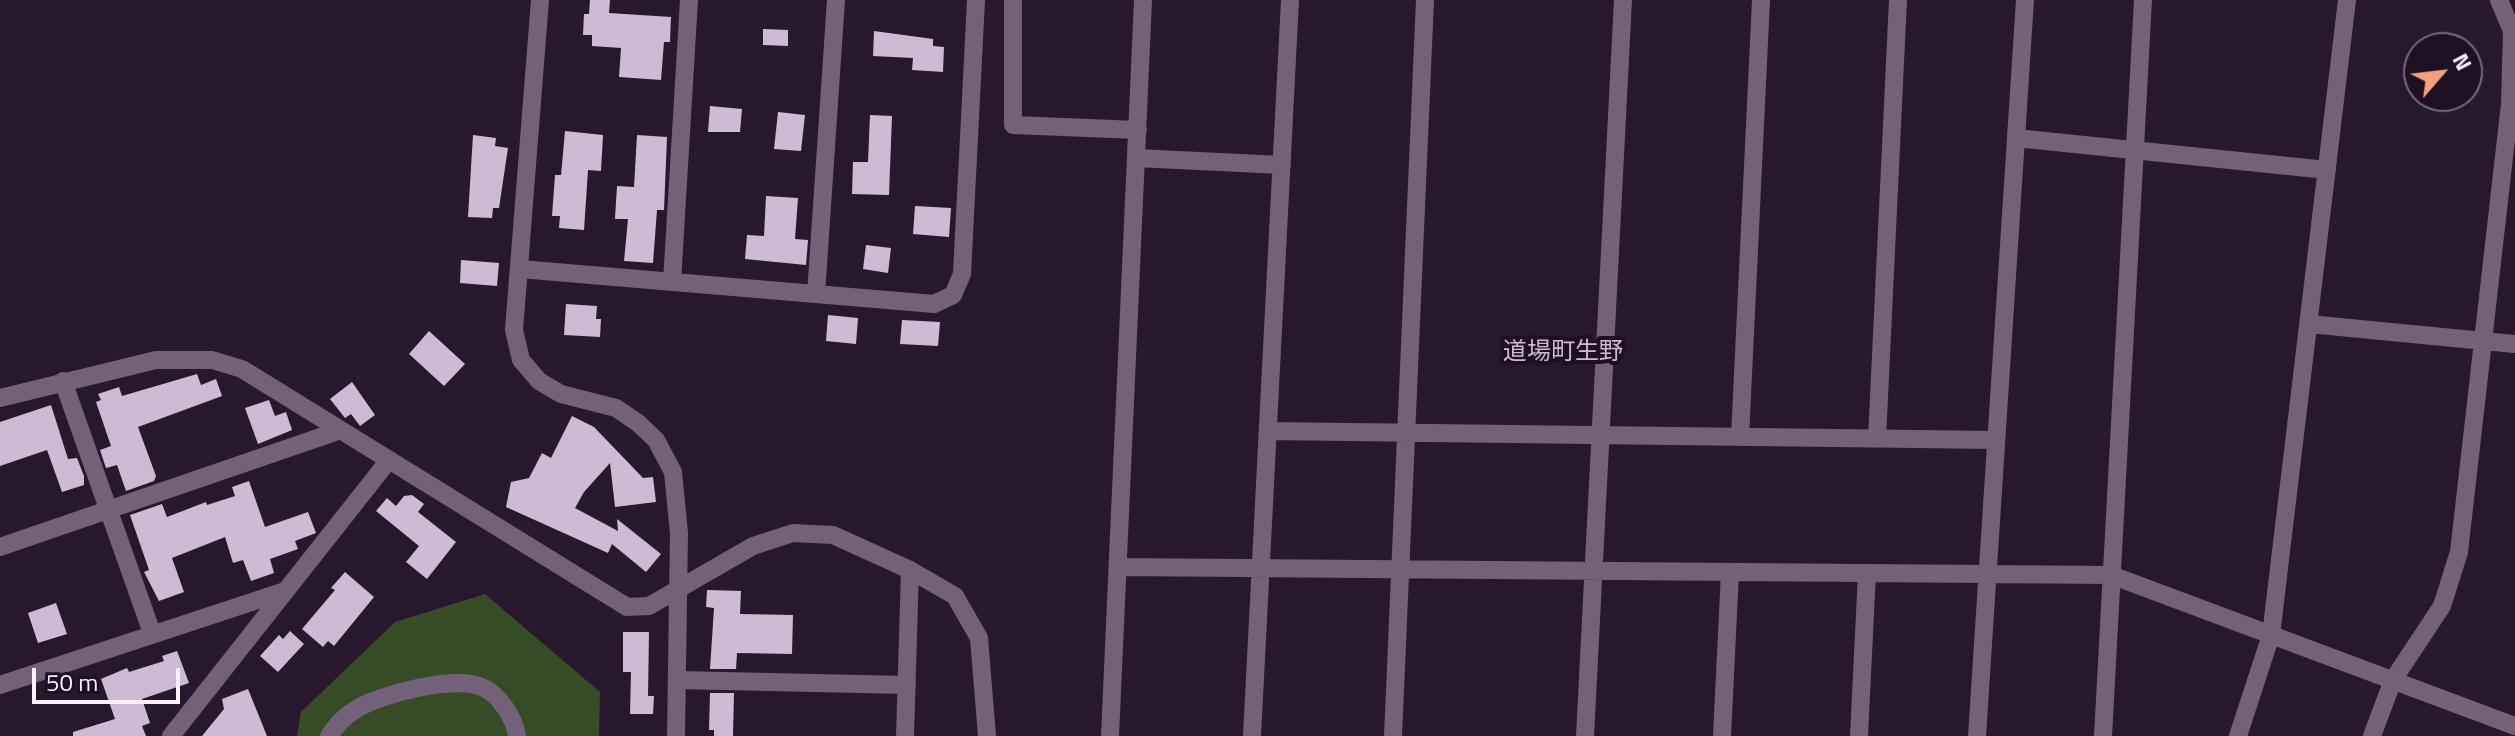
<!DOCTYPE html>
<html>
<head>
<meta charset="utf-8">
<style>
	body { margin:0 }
	#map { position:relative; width:2515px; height:736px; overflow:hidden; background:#28182d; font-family:"Titillium Web",sans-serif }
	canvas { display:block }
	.north { position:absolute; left:2403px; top:32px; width:80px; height:80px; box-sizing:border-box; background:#1e0f23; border:2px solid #76697b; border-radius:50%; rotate:62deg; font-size:22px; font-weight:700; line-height:32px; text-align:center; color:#fbf1ff }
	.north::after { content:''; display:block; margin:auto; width:28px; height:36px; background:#f39f83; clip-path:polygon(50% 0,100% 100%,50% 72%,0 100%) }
	.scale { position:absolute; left:32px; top:668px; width:148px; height:36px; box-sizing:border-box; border:4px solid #fbf1ff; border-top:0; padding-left:10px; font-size:24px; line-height:28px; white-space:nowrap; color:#fbf1ff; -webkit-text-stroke:6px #1e0f23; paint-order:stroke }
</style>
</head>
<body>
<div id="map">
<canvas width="2515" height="736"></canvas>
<div class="north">N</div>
<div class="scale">50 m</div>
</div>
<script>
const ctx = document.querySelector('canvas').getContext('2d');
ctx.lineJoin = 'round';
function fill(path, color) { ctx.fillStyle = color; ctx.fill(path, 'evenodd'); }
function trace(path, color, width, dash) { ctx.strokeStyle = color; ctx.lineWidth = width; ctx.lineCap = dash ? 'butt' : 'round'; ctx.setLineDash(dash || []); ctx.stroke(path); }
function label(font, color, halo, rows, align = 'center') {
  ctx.font = font + ' "Titillium Web","Noto Sans JP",sans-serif'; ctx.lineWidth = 8; ctx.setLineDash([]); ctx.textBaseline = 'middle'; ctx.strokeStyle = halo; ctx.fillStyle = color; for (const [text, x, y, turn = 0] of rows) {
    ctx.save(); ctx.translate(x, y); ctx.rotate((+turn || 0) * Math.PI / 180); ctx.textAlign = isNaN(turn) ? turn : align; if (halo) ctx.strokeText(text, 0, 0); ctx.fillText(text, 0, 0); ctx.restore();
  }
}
const green = new Path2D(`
	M485 594 600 692 599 736H297L301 712 395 622Z`);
const building = new Path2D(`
	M590 0H610L609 13 671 17 670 42H664L661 80 619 77 621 48 592 46V35H583L584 14H589Z
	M763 29 788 30V46L763 45Z
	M874 31 933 39V46L944 47 943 72 912 70 913 58 873 56Z
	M710 106 742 109 740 132H708Z
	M778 112 805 115 801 151 774 149Z
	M870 115 892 116 889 195 852 194 853 162H868Z
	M565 131 603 135 601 171 588 170 584 230 559 228 560 216H552L555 175H561Z
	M473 135 496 138 495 146 508 148 499 208H493L492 218 468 217Z
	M637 135 667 137 664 210H657L653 263 624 261 628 219H615L617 186 634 187Z
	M766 196 798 198 795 239 808 240 806 265 745 259 747 235 764 236Z
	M915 206 951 208 949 237 913 234Z
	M866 245 891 248 888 273 863 269Z
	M461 260 499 263 497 286 460 283Z
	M566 304 597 306 596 319H601L600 337 564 335Z
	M828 315 858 318 856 344 826 341Z
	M902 320 940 322 938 346 900 344Z
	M429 331 465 364 444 386 409 354Z
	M197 374 201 385 216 379 222 396 138 427 156 476 154 481 126 491 117 465 106 468 100 450 111 446 96 402 101 400 98 394 119 387 122 396Z
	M352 382 375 415 360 426 351 414 345 418 330 399Z
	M269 400 275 416 286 412 292 430 258 444 245 408Z
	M51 405 68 459 77 458 84 476V485L62 492 47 450 0 466V422Z
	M572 416 594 427 643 478 653 477 656 502 615 507 610 463 584 492 575 508 618 531 617 519 661 554 646 572 612 544 608 553 506 507 511 482 529 478 542 453 551 458Z
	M249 481 265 527 308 512 316 533 295 541 298 549 270 559 274 573 251 581 243 560 233 563 225 537 172 558 184 592 159 601 144 572 149 570 130 515 162 504 167 517 206 502 207 505 235 496 232 487Z
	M412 495 424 504 418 512 456 542 427 579 406 562 419 546 376 511 387 498 396 506 404 496Z
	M345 572 374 597 334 646 328 641 323 647 302 629 335 590 331 588Z
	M707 590 741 591 740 614 793 615 792 654 737 653 736 669H710L714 608 706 607Z
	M56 603 67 634 38 643 28 613Z
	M290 631 304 644 278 672 260 656 279 635 283 639Z
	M623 632H649L648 696H654L653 714H630L631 672H623Z
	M177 651 189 683 142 699 150 723 142 726 146 736H73V732L115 719 101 679 127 668 129 672 164 661 162 656Z
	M248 689 267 736H202L224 709 222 699Z
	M710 693H734L733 736H714V730H709Z`);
const minor = new Path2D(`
	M540 0 514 330 521 360 539 381 561 394 616 408 638 423 656 440 673 472 679 533 676 736
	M1013 0V125L1138 130
	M2016 138 2327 170
	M1136 158 1282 165
	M520 269 934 304 953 295 962 274 976 0
	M672 282 689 0
	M816 294 836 0
	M2309 324 2515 344
	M63 381 152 633
	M0 398 156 360H212L242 369 627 607 649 606 753 546 793 533 833 535 910 570 955 596 979 638 987 736
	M1268 431 1996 440
	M1740 437 1761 0
	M1877 439 1898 0
	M0 547 341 430
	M1118 567 2111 575 2515 726
	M677 680 907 685
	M0 685 285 591
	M171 736 389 460
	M329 736C337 725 343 717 355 710 379 694 455 675 482 687 499 694 515 719 517 736
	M905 736 910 570
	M1110 736 1143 0
	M1252 736 1290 0
	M1393 736 1425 0
	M1585 736 1623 0
	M1722 736 1730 572
	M1859 736 1867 573
	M1977 736 2025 0
	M2103 736 2143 0
	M2238 736 2271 635 2347 0
	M2372 736 2393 680 2442 606 2459 552 2510 104 2512 31 2499 0`);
const quarterNames = [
	["道場町生野",1563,353]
];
fill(green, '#364c26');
fill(building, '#cebad5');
trace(minor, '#736179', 18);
label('24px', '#cdb9d4', '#1e0f23', quarterNames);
</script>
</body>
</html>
